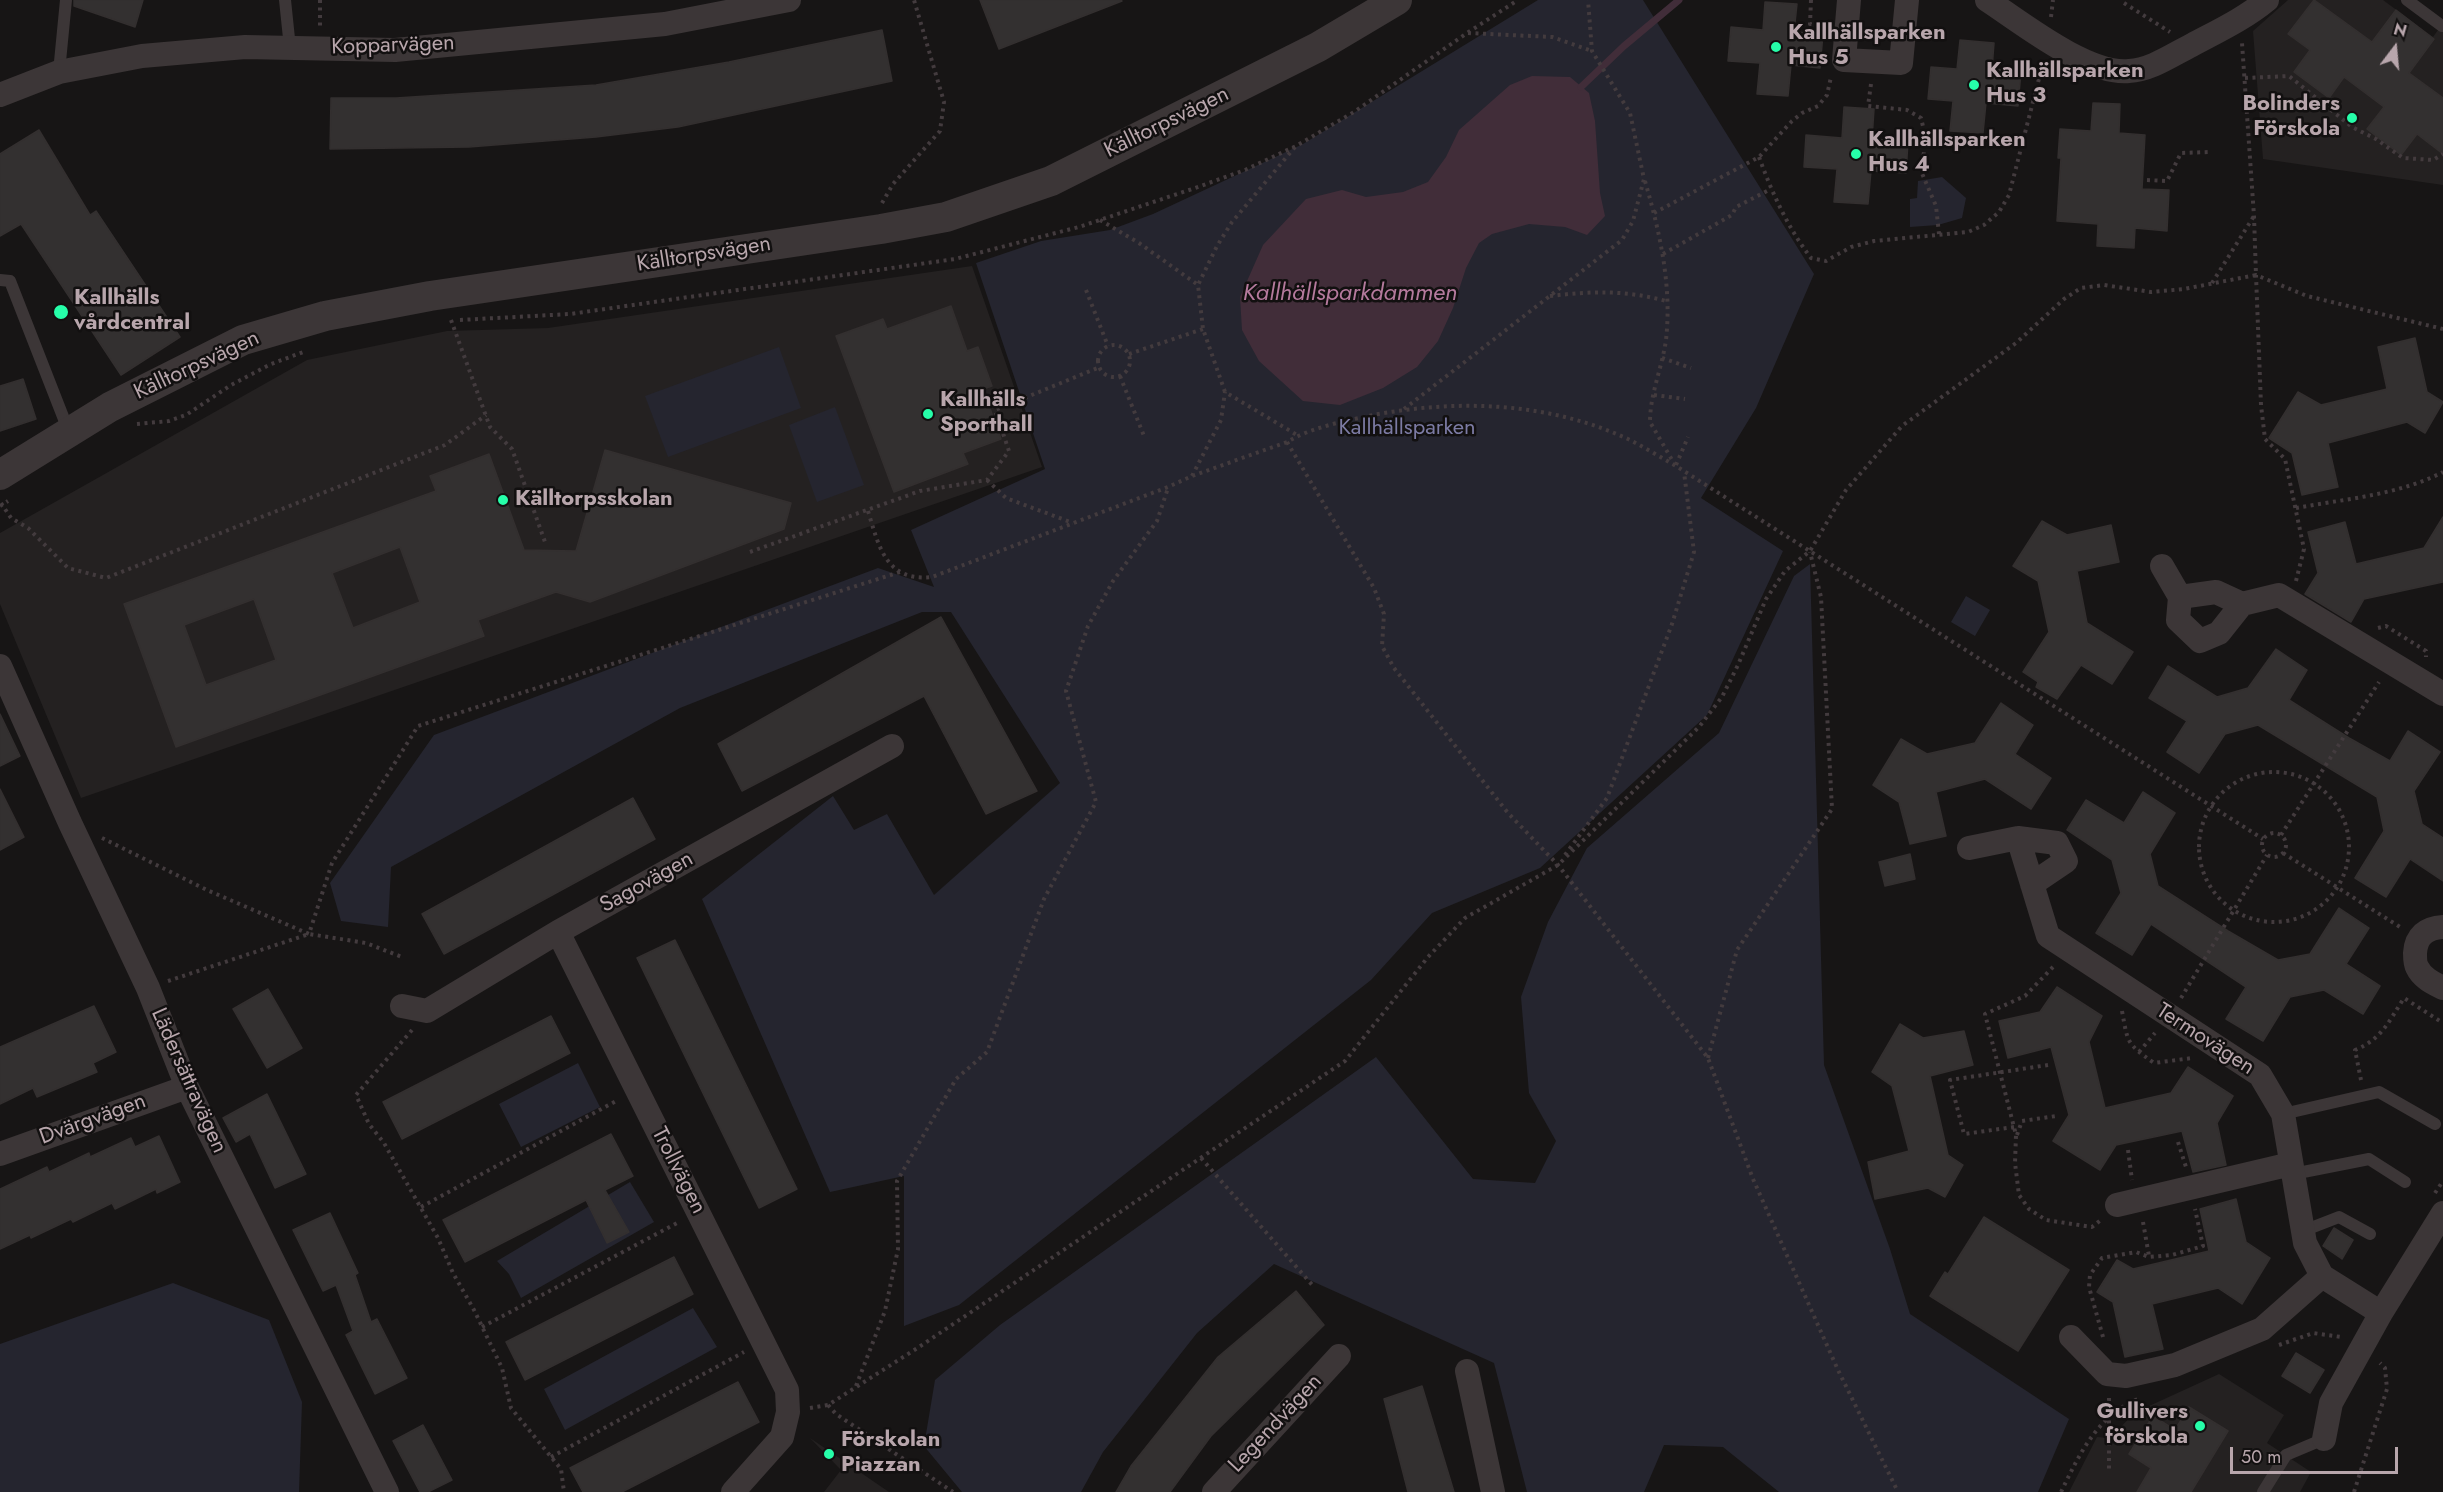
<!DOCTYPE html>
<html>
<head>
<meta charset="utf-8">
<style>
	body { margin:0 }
	#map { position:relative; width:2443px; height:1492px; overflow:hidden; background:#171515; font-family:Jost,sans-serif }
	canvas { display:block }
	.north { position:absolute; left:2365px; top:18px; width:60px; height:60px; -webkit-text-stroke:4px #121010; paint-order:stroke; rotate:16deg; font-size:16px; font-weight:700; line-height:24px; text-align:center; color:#b8a6ac }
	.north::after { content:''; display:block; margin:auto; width:21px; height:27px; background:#b8a6ac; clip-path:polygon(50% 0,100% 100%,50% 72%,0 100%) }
	.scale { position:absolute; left:2230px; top:1447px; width:168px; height:27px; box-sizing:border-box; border:3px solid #b8a6ac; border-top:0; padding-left:8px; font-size:18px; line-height:21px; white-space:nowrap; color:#b8a6ac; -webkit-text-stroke:4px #121010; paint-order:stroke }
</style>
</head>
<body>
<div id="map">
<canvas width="2443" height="1492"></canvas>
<div class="north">N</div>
<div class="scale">50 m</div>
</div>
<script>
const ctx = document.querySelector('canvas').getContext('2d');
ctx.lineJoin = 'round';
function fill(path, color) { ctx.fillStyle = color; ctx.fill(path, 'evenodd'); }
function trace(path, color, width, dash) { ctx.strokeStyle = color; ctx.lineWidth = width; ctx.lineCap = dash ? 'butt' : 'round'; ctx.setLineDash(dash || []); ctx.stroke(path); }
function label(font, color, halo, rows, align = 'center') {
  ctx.font = font + ' Jost,sans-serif'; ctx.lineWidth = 5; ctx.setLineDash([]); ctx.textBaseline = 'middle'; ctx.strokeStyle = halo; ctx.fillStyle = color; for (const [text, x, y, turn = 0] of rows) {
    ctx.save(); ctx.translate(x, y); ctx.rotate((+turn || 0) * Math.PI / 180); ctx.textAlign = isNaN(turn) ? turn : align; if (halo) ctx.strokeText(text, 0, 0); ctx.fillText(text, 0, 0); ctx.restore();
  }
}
const built = new Path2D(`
	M2288 0H2383L2433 37 2443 23V185L2263 159 2253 31Z
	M972 266 1042 467 81 798 0 604V533L307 360 447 331 548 328Z
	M2219 1374 2284 1415 2267 1443 2311 1472 2300 1492H2069L2097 1437 2109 1438 2136 1412Z
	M810 1438 889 1492H824L841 1470Z`);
const green = new Path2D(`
	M1538 0H1643L1814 274 1756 408 1701 498 1783 551 1707 715 1540 868 1432 913 1371 980 959 1305 904 1326V1176L830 1192 702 899 833 796 854 830 887 814 934 895 1060 783 951 612H922L680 708 391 867 388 927 341 921 330 883 434 735 878 568 934 587 911 530 1045 469 976 263 1041 241 1110 230 1153 214 1303 144Z
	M1942 177 1966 198 1962 218 1938 225 1910 227V199L1917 198 1918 181Z
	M779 347 801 408 668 457 645 396Z
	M835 407 864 485 817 502 789 425Z
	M1810 564 1824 1065 1890 1249 1910 1314 2069 1419 2038 1492H1779L1723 1447 1664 1445 1644 1492H1527L1494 1363 1274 1264 1197 1333 1103 1452 1081 1492H962L924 1446 935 1380 1000 1325 1376 1057 1473 1179 1535 1183 1556 1141 1529 1093 1521 997 1548 922 1587 848 1719 733 1794 576Z
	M1966 596 1990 610 1975 636 1951 622Z
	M578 1063 600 1107 521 1147 499 1104Z
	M630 1182 654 1222 521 1298 509 1274 497 1261Z
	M173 1283 269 1320 302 1402 299 1492H0V1344Z
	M693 1308 717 1347 565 1430 544 1389Z`);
const water = new Path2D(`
	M1532 76 1570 77 1589 93 1595 121 1600 193 1605 216 1587 235 1565 227 1529 224 1492 234 1479 243 1466 268 1453 308 1438 341 1417 367 1383 388 1340 405 1303 401 1259 361 1242 330 1240 297 1263 245 1306 199 1342 190 1366 197 1403 192 1428 182 1446 157 1459 130 1510 85Z`);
const stream = new Path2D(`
	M1581 87 1624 46 1679 0`);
const building = new Path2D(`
	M74 0H143L135 27 74 6Z
	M980 0H1121L1122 1 999 49Z
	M2314 0 2372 42 2396 10 2434 39 2409 73 2443 98V154L2417 134 2401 155 2367 129 2384 107 2344 77 2329 98 2294 72 2310 50 2288 34Z
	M1765 2 1797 4 1794 32 1823 34 1820 68 1791 65 1788 96 1757 94 1760 63 1728 61 1731 27 1763 30Z
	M882 30 892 81 678 127 596 137 469 147 330 149 331 98H396L596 85 729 62Z
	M1960 40 1994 43 1992 69 2021 71 2018 106 1986 103 1983 133 1950 131 1953 101 1928 99 1931 67 1957 69Z
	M2093 103 2120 104 2119 133 2145 135 2142 189 2169 190 2167 231 2135 228 2134 248 2097 246 2098 224 2057 221 2061 158H2058L2060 129 2091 131Z
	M1844 107 1874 109 1872 139 1908 142 1906 173 1871 171 1868 204 1834 202 1837 169 1804 167 1806 135 1842 138Z
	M39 130 90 215 96 211 180 337 121 375 21 224 0 236V154Z
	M951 306 967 351 978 347 992 386 983 389 1001 439 963 453 968 464 894 492 836 336 883 319 887 329Z
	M2415 338 2427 392 2443 402 2425 433 2407 422 2328 443 2338 487 2302 495 2292 453 2269 438 2298 392 2321 405 2387 389 2378 347Z
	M23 379 36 419 0 431V386Z
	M605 450 791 503 784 529 590 602 556 592 478 620 484 636 176 747 124 604 436 491 430 476 489 454 524 550 576 551ZM400 547 420 602 353 628 332 573ZM254 599 276 660 206 685 184 625Z
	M2443 517V582L2364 599 2351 622 2305 594 2318 573 2308 532 2345 522 2356 564 2424 548Z
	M2042 521 2067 535 2111 525 2119 562 2077 571 2087 623 2133 652 2112 684 2081 665 2057 699 2036 687 2038 682 2023 672 2049 632 2038 581 2013 566Z
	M941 617 1037 791 986 814 924 696 742 791 718 744Z
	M2276 649 2307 670 2289 700 2349 738 2390 761 2408 731 2440 752 2414 791 2422 824 2443 838V881L2410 859 2386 897 2355 878 2384 831 2377 797 2258 725 2225 734 2199 773 2167 752 2187 721 2149 698 2168 666 2217 697 2248 688Z
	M2001 703 2033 725 2015 754 2051 778 2031 809 1985 779 1936 792 1946 836 1910 844 1899 802 1873 785 1901 739 1927 754 1975 743Z
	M0 714 20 756 0 766Z
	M0 789 24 837 0 850Z
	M2143 792 2175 813 2150 854 2158 886 2228 931 2278 960 2310 954 2339 908 2369 928 2346 964 2380 986 2363 1014 2324 990 2290 997 2263 1041 2226 1019 2246 987 2151 924 2132 955 2096 933 2121 893 2112 860 2067 830 2086 800 2124 823Z
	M633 798 655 839 444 954 422 914Z
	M1910 854 1915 879 1885 886 1879 862Z
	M675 940 797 1189 759 1208 637 958Z
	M2057 987 2102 1016 2089 1042 2105 1108 2171 1093 2188 1067 2233 1096 2217 1123 2226 1165 2193 1172 2182 1131 2116 1145 2100 1170 2053 1141 2069 1115 2051 1047 2008 1058 1999 1021 2040 1012Z
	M268 989 302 1048 267 1068 233 1009Z
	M94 1006 116 1052 93 1063 97 1072 37 1097 33 1088 0 1104V1047Z
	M551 1016 570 1053 402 1139 383 1102Z
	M1900 1024 1923 1038 1964 1031 1973 1065 1930 1076 1948 1155 1963 1165 1945 1197 1928 1188 1875 1199 1868 1162 1909 1151 1892 1086 1872 1072Z
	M267 1094 306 1174 275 1188 250 1134 236 1142 223 1118Z
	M611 1134 633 1176 605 1190 629 1232 607 1243 586 1200 465 1262 443 1220Z
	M159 1136 180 1182 157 1193 156 1189 115 1209 112 1203 73 1222 71 1219 31 1238 30 1235 0 1249V1189L47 1167 49 1172 89 1153 90 1157 131 1138 135 1147Z
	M2236 1199 2246 1242 2270 1258 2242 1304 2218 1288 2152 1304 2163 1349 2125 1357 2113 1302 2097 1292 2117 1260 2133 1269 2209 1251 2200 1209Z
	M330 1213 358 1273 355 1275 371 1322 377 1319 407 1378 375 1394 346 1335 353 1331 336 1285 323 1291 293 1230Z
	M1984 1217 2069 1270 2018 1351 1930 1296 1945 1272 1948 1274Z
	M2334 1228 2353 1240 2342 1259 2323 1246Z
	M674 1257 693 1294 525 1380 506 1342Z
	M1296 1291 1324 1325 1211 1436 1170 1492H1116L1131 1466 1218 1357Z
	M2296 1353 2324 1370 2310 1393 2282 1376Z
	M738 1382 759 1422 622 1492H583L570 1468Z
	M1422 1386 1454 1492H1408L1384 1399Z
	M2189 1407 2228 1431 2191 1492H2137L2151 1468 2129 1454 2153 1416 2175 1430Z
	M423 1425 452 1480 428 1492H420L393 1441Z`);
const path = new Path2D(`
	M320 0V26
	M1811 0 1810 24 1825 25
	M2124 3 2170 32
	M2051 17 2053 0
	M1468 33 1552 37 1592 51
	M2245 78 2289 76 2352 127 2376 139 2403 158 2433 160 2443 154
	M1871 84 1868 106 1907 110 1921 118 1926 139 1921 171 1936 206 1939 234
	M1295 147 1232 222 1217 246 1198 285 1203 329 1225 392 1297 435
	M1759 157C1772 193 1788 228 1811 258L1826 261 1851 247 1874 241 1968 232 1984 225 1999 212 2009 195 2043 63
	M2147 180 2167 181 2181 153 2210 152
	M1645 181C1660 233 1672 286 1666 340 1662 368 1650 394 1650 422L1675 465
	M882 203 893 184 940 131 944 102 914 0
	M1654 213 1759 157 1792 121 1802 113 1818 106 1827 95 1831 77
	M1100 220 1139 243 1198 285
	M1663 254 1732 215 1736 207 1771 189
	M2212 283 2254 216
	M1086 290 1108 346
	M1550 296C1593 291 1625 290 1666 301
	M451 320 490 427 512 449 545 542
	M460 320 570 314 955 259 1079 227 1195 188 1245 170 1296 146 1354 112 1467 33 1518 0
	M1098 361a16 16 0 1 1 32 0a16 16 0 1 1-32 0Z
	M1129 354 1203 329
	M1662 358 1691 368
	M1120 376 1144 436
	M1654 395 1685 399
	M1404 409 1622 240 1633 221 1644 179 1630 113 1592 51 1588 0
	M137 424 169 421 186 415 231 385 271 364 306 351
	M1287 442 1374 588 1384 614 1382 646 1394 668 1508 813 1558 865 1708 1058 1753 1179 1838 1370 1898 1492
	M1676 465 1688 437
	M1192 476 1221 420 1225 392
	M987 480 1006 498 1073 523
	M1 503 11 518 28 528 68 568 106 578 445 445 486 415
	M0 506 8 501
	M2296 508C2344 499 2399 495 2443 472
	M868 511C879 547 886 582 932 577L1168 487 1192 476 1287 442C1312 427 1345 421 1373 415 1459 399 1548 402 1628 439 1644 447 1660 457 1676 466L2263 839
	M750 552 920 491 987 480 1009 451 995 410 1100 367
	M2296 581 2304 549 2285 459 2265 439 2261 405 2256 275 2307 296 2443 329
	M2378 628 2386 626 2426 651V657
	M2199 847a75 75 0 1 1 150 0a75 75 0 1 1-150 0Z
	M2262 845a12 12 0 1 1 24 0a12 12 0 1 1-24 0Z
	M2281 835 2379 682
	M102 838 207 890 309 934 332 863 418 726 900 572
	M2283 853 2400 927
	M1565 855 1607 798 1672 624 1694 552 1684 472
	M2053 967 2025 996 1985 1014 2016 1135 2015 1163 2019 1195 2029 1209 2046 1220 2092 1227 2102 1219
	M168 981 309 934 366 943 402 957
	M2181 998 2267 855
	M2122 1011C2128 1043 2126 1043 2154 1063L2192 1058
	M412 1030 356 1095 369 1124 384 1143 438 1238 453 1273 474 1310 502 1368 511 1408 561 1469 564 1492
	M2139 1052 2155 1033
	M1708 1058 1737 950 1832 809 1821 597 1810 552
	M2361 1080 2355 1050C2382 1039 2389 1021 2404 998L2443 1023
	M2014 1127 1964 1134 1950 1080 2048 1065
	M2017 1135 2022 1121 2056 1116
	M2178 1142 2186 1167
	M2128 1150 2132 1180
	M1201 1158 1314 1287
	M2435 1193 2443 1181
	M421 1207 618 1100
	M2143 1222 2149 1256
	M482 1327 679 1222
	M2103 1337 2089 1287 2090 1275 2102 1258 2136 1252 2149 1257 2172 1255 2203 1246 2195 1209
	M2279 1345 2313 1333 2341 1337
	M856 1386 885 1311 898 1249 897 1181 956 1079 987 1052 1044 899 1096 802 1066 691 1088 626 1113 581 1157 521 1168 488
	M2109 1398V1469
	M828 1405 836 1414 953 1492
	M810 1408 828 1405 919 1347 1345 1061 1428 957 1465 918 1558 865 1699 727 1722 697 1738 665 1766 599 1785 571 1810 551 1846 490 1902 426 2016 343 2064 299 2081 288 2104 285 2151 292 2184 289 2256 275 2254 216 2242 43
	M551 1457 744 1352
	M2061 1492C2080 1453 2098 1414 2141 1398
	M2354 1492 2387 1389 2385 1368 2380 1363`);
const service = new Path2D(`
	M285 0 290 48
	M2407 0 2442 26
	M59 72 66 0
	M0 280 10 281 69 432
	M2283 1114 2379 1092 2435 1124
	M2293 1174 2369 1159 2405 1182
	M2303 1231 2339 1217 2370 1234
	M2263 1492 2286 1455 2324 1439`);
const minor = new Path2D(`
	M1849 0 1844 60 1901 63 1907 0
	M1987 0C2022 23 2087 75 2129 71 2151 70 2172 55 2192 45 2218 31 2244 19 2267 0
	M0 95 59 72 142 56 245 47 395 50 665 24 789 0
	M2162 566 2180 597
	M2242 604 2219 633 2200 641 2178 620 2180 597 2216 592 2242 604 2279 595 2443 694
	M0 666 70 823 148 988 187 1087 387 1492
	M2018 838 2057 843 2066 861 2032 884
	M1969 848 2018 838 2048 936 2260 1075 2283 1114 2305 1243 2322 1276 2381 1313
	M2443 927C2426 928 2416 936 2415 953 2415 958 2415 964 2417 967 2422 978 2433 983 2443 988
	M558 932 787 1390 788 1412 782 1437 733 1492
	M402 1006 427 1011 558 932 892 746
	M0 1154 187 1087
	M2117 1205 2291 1164
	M2071 1337 2107 1374 2126 1376 2175 1365 2262 1329 2322 1276
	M1467 1371 1493 1492
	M2324 1439 2331 1403 2381 1313 2443 1213
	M1214 1492 1339 1356`);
const tertiary = new Path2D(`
	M0 475 110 407 243 340 325 316 430 296 881 229 946 217 1051 181 1318 47 1397 0`);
const markers = [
	[1776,47,6,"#26fea9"],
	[1974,85,6,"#26fea9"],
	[2352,118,6,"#26fea9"],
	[1856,154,6,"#26fea9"],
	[61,312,8,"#26fea9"],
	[928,414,6,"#26fea9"],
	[503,500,6,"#26fea9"],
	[2200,1426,6,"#26fea9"],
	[829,1454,6,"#26fea9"]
];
const poiNames = [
	["Kallhällsparken",1788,34],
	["Hus 5",1788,59],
	["Kallhällsparken",1986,72],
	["Hus 3",1986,97],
	["Bolinders",2340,105,"right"],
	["Förskola",2340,130,"right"],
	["Kallhällsparken",1868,141],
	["Hus 4",1868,166],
	["Kallhälls",74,299],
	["vårdcentral",74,324],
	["Kallhälls",940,401],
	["Sporthall",940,426],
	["Källtorpsskolan",515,500],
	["Gullivers",2188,1413,"right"],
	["förskola",2188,1438,"right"],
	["Förskolan",841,1441],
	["Piazzan",841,1466]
];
const streetNames = [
	["Kopparvägen",393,46,-2],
	["Källtorpsvägen",1167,123,-26],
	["Källtorpsvägen",704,255,-9],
	["Källtorpsvägen",197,366,-25],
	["Sagovägen",647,883,-29],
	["Termovägen",2205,1040,33],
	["Lädersättravägen",188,1081,66],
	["Dvärgvägen",93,1120,-20],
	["Trollvägen",678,1171,63],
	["Legendvägen",1276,1424,-47]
];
const parkNames = [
	["Kallhällsparken",1407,429]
];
const waterNames = [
	["Kallhällsparkdammen",1350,294]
];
fill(built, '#242121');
fill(green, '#25252f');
fill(water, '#412d39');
trace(stream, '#412d39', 7);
fill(building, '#333030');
trace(building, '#332f2f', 1.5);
trace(path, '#433b3e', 4, [3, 4.5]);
trace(service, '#3c3637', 12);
trace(minor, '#3c3637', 24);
trace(tertiary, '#3c3637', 30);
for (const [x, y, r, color] of markers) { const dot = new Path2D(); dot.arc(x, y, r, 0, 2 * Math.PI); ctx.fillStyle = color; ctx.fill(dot); trace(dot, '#121010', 2); }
label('bold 22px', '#b8a6ac', '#121010', poiNames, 'left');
label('22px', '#b8a6ac', '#121010', streetNames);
label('22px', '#7c7ba4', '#121010', parkNames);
label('italic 24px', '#b57a9d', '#121010', waterNames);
</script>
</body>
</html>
